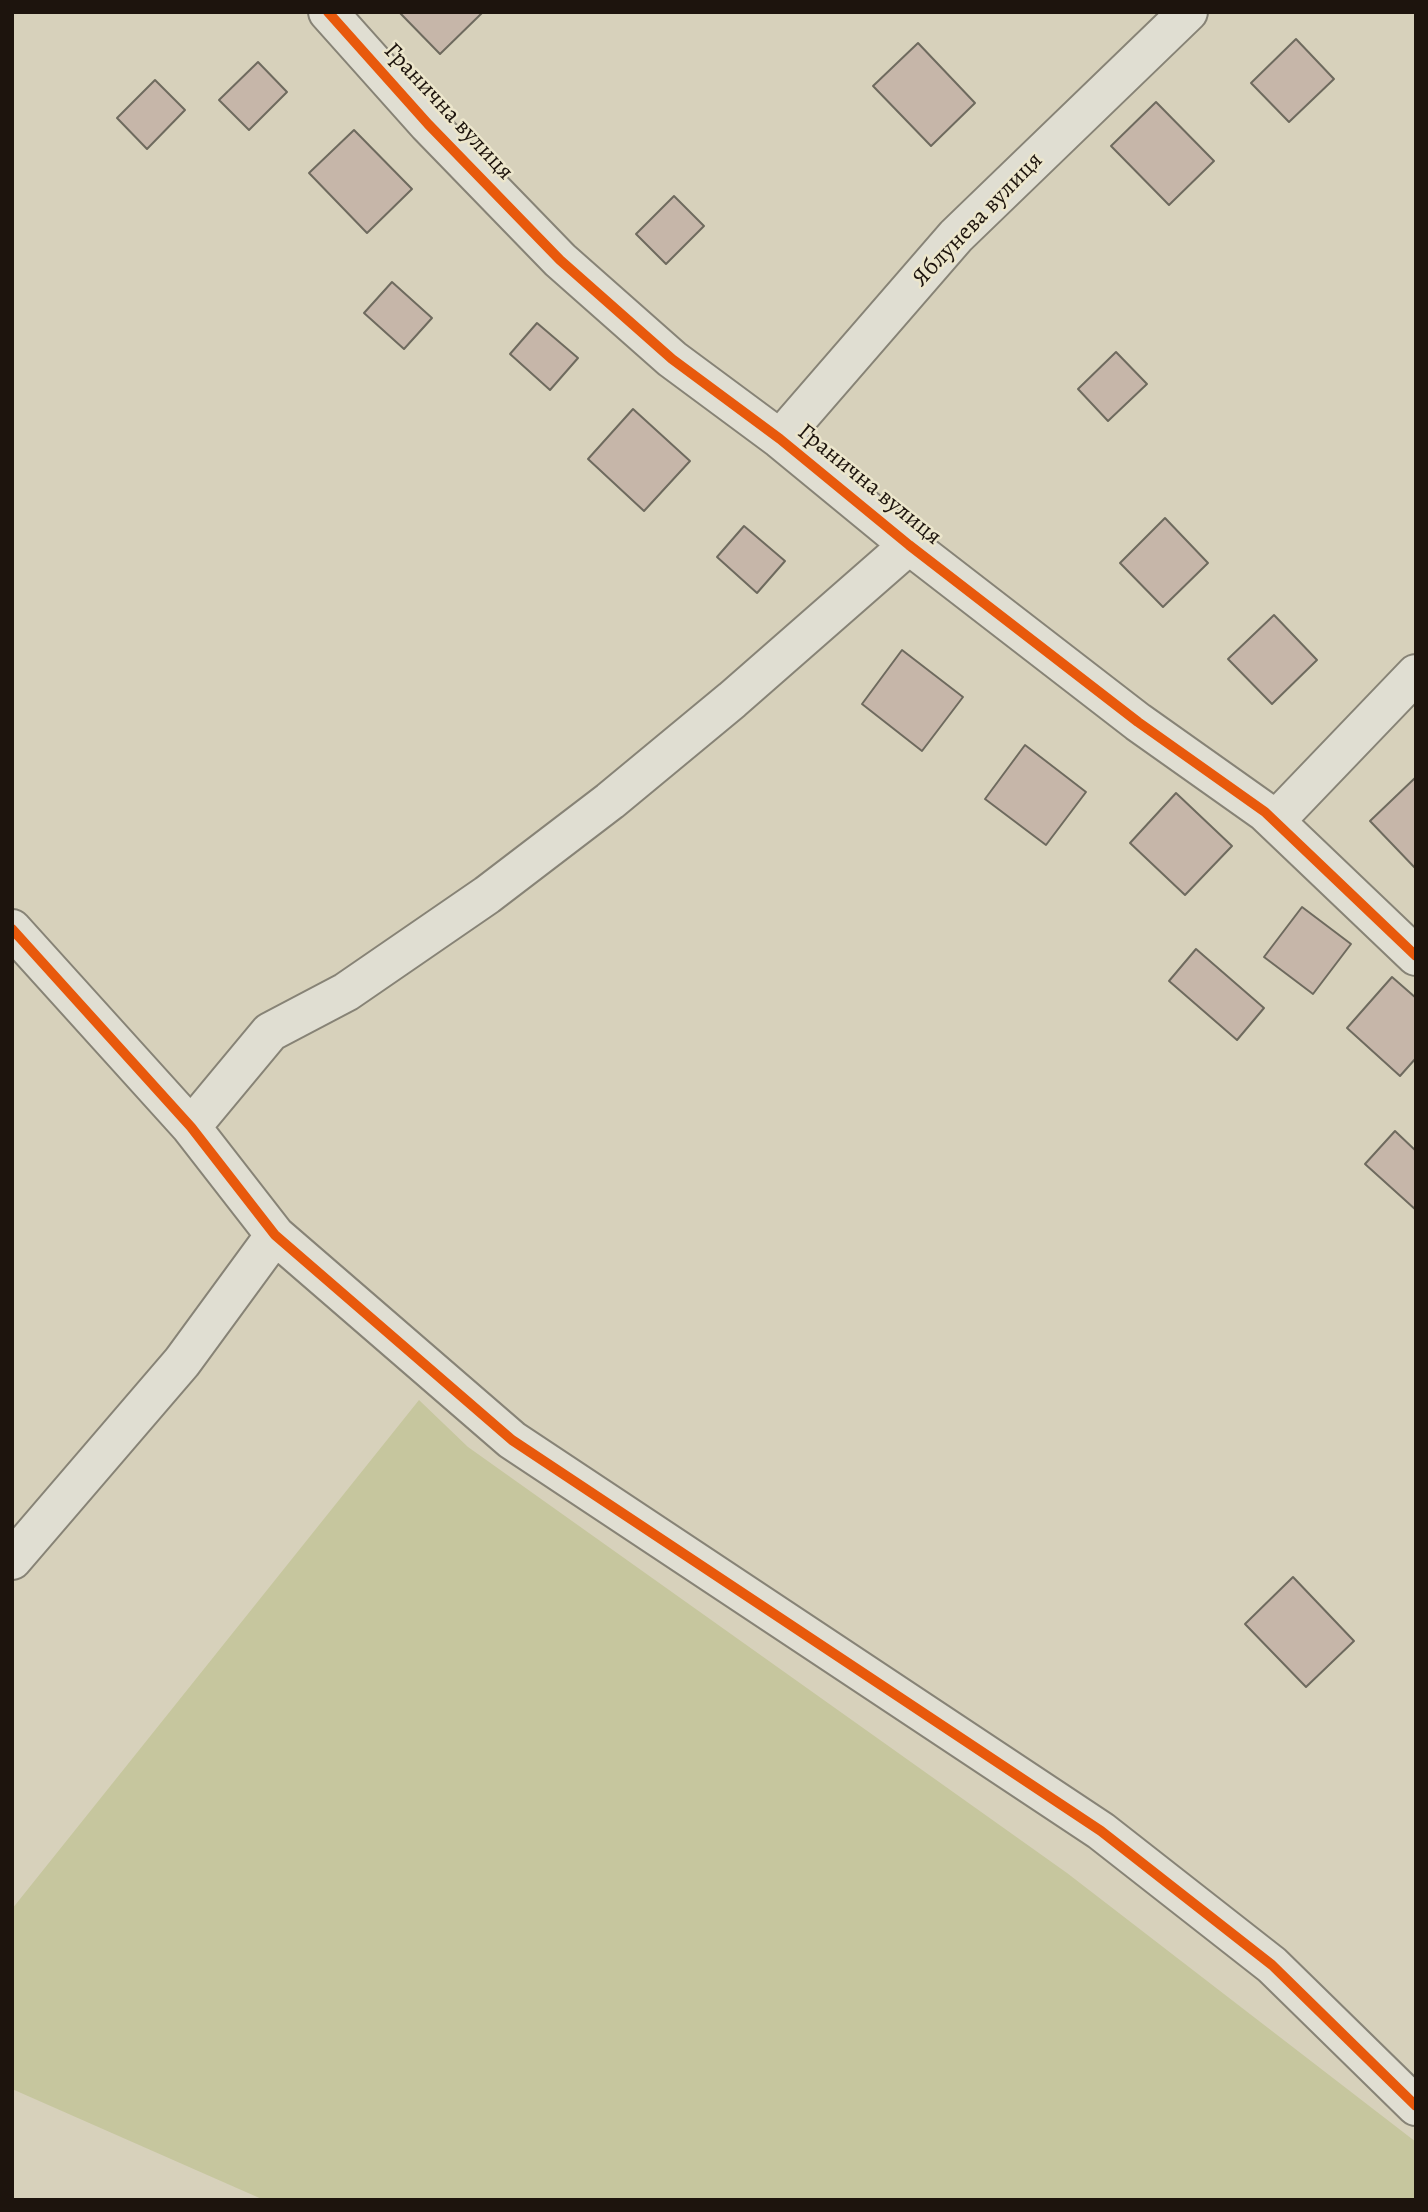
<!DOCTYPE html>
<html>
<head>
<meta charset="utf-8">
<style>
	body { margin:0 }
	#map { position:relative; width:1428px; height:2212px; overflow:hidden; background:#d7d1bb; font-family:Alegreya,serif }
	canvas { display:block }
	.frame { position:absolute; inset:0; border:14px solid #1d140d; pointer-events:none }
</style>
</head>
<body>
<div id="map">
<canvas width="1428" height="2212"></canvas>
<div class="frame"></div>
</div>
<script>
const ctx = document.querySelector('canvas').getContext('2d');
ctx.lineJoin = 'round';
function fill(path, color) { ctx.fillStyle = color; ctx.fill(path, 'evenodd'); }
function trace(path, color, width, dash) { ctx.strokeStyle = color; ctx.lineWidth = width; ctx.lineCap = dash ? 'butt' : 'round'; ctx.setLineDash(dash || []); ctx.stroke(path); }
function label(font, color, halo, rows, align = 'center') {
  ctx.font = font + ' Alegreya,serif'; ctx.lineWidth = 5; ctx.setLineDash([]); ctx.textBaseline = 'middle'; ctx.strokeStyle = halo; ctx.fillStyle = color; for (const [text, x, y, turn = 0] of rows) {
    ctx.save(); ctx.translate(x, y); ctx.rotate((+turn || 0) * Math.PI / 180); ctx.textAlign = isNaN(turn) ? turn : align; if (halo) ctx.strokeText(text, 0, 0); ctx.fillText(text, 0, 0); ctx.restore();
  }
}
const green = new Path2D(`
	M419 1400 468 1447 1067 1873 1416 2142V2200H264L12 2089V1909Z`);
const building = new Path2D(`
	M399 12H483L440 54Z
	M1296 39 1334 79 1289 122 1251 83Z
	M918 43 975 103 931 146 873 86Z
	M258 62 287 92 249 130 219 100Z
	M155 80 185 110 147 149 117 118Z
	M1156 102 1214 161 1169 205 1111 146Z
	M354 130 412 189 367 233 309 173Z
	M674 196 704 226 666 264 636 234Z
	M392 282 432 318 404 349 364 313Z
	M537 323 578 358 550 390 510 354Z
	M1116 352 1147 384 1108 421 1078 389Z
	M633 409 690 461 644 511 588 459Z
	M1165 518 1208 563 1163 607 1120 563Z
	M744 526 785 561 757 593 717 557Z
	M1274 615 1317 660 1272 704 1228 659Z
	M902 650 963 697 922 751 862 704Z
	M1025 745 1086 792 1046 845 985 799Z
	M1416 777V869L1370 821Z
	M1176 793 1232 846 1185 895 1130 843Z
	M1302 907 1351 944 1313 994 1264 957Z
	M1196 949 1264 1008 1237 1040 1169 981Z
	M1392 977 1416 998V1058L1400 1076 1347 1028Z
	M1395 1131 1416 1151V1210L1365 1164Z
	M1293 1577 1354 1641 1306 1687 1245 1624Z`);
const street = new Path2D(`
	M328 12 428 124 560 260 672 359 780 439 909 545 1138 722 1265 812 1416 956
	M780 439 956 236 1188 12
	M1275 821 1416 674
	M12 929 191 1127 275 1235 512 1440 1101 1831 1272 1965 1416 2106
	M191 1127 270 1032 346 992 487 895 610 801 732 700 909 545
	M12 1560 182 1362 275 1235`);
const cycleway = new Path2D(`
	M328 12 428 124 560 260 672 359 780 439 909 545 1138 722 1265 812 1416 956
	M12 929 191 1127 275 1235 512 1440 1101 1831 1272 1965 1416 2106`);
const streetNames = [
	["Гранична вулиця",448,112,47],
	["Яблунева вулиця",978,220,-46],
	["Гранична вулиця",869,485,39]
];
fill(green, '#c6c69e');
fill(building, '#c6b6a9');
trace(building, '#6e6a5e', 2);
trace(street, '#878376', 42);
trace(street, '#e0ded2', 38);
trace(cycleway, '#e8590c', 10);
label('24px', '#1d140d', '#ece6cc', streetNames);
</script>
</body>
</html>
